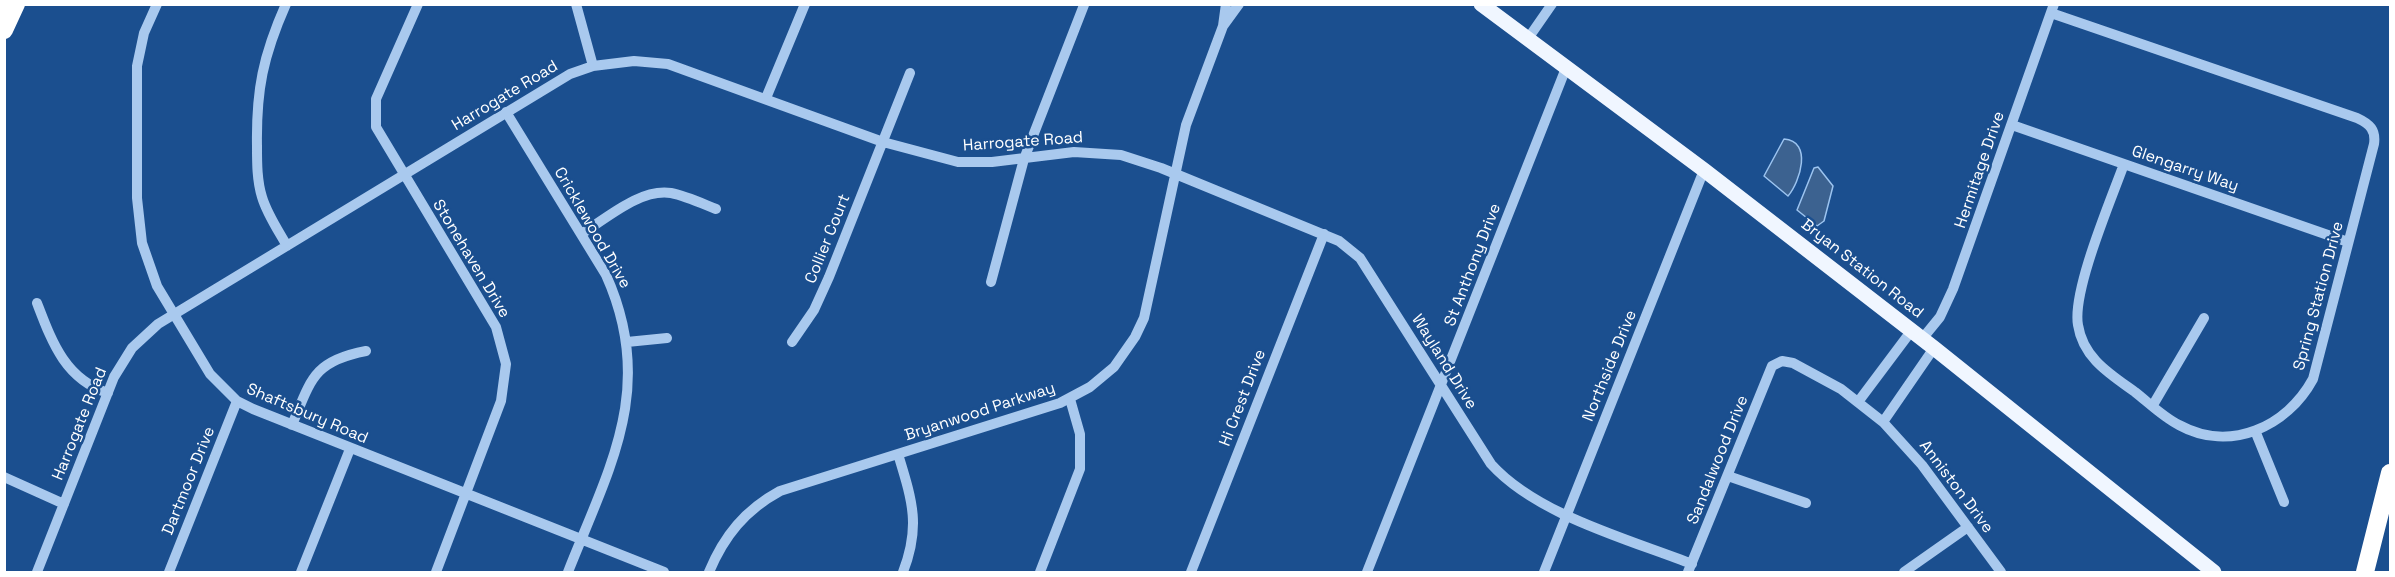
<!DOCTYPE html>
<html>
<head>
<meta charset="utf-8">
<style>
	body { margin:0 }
	#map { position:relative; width:2395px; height:577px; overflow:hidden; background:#1b4f8f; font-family:"Space Grotesk",sans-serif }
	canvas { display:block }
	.frame { position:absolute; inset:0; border:6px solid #fff; pointer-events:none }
</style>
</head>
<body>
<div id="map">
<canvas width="2395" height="577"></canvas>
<div class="frame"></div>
</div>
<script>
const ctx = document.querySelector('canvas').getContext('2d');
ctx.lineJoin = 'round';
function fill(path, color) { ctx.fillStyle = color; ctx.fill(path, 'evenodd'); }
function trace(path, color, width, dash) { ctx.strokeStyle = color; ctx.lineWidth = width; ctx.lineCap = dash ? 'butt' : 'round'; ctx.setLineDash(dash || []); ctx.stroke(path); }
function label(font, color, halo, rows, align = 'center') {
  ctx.font = font + ' "Space Grotesk",sans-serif'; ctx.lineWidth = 5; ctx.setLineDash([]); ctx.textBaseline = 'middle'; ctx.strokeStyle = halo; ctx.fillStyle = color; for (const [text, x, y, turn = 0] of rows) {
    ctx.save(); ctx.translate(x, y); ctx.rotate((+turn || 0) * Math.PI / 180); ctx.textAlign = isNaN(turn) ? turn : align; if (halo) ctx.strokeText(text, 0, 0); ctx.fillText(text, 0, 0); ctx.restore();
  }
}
const water = new Path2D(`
	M1784 139C1813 141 1800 182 1788 196L1764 176Z
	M1818 167 1833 186 1824 221 1817 226 1797 210 1814 168Z`);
const minor = new Path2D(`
	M157 4 144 33 137 66V198L142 243 157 286 210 374 237 401 253 409 664 572
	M286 4C263 56 256 90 257 147 257 163 257 181 262 197 267 214 278 230 287 246
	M418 4 376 99V127L496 327 506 364 501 401 436 572
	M576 4 593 66
	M2051 13 2357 118C2370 124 2376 130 2374 144L2313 379C2287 427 2230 453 2179 425 2163 417 2149 403 2135 392 2110 374 2083 358 2078 325 2072 291 2111 200 2124 164
	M1223 26 1239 4
	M1527 40 1552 4
	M766 98 805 4
	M506 112 606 275C657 388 609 468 568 572
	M2012 125 2348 242
	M581 234C606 219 640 188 671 193 686 196 701 203 716 209
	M991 282 1024 159 1084 5
	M37 303C52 342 65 379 108 393
	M1922 339 1940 317 1953 289 2054 4
	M627 342 667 338
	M792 342 814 310 829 277 910 73
	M1858 402 1912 330
	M2153 405 2204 318
	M1883 422 1934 348
	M292 425C311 380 313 361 366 351
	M2256 433 2284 502
	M898 454C912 500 921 526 903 572
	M1728 476 1806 503
	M4 477 64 504
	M37 572 114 377 132 348 158 324 570 74 593 66 634 61 668 64 883 142 958 162H992L1074 152 1121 155 1161 168 1339 241 1360 258 1491 464C1537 515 1628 539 1692 564
	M169 572 237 401
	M301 572 350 449
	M709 572C724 536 745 510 780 491L1060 403 1090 387 1114 367 1135 337 1144 318 1186 125 1223 26 1226 4
	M1040 572 1080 469V434L1070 399
	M1191 572 1324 234
	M1367 572 1566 68
	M1544 572 1704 170
	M1688 572 1772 366 1782 361 1793 363 1841 389 1883 422 1922 465 2001 572
	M1904 572 1968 527`);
const major = new Path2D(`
	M1481 4 1704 170 1934 348 2214 572`);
const highway = new Path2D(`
	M4 30 16 4
	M2365 572 2390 473`);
const streetNames = [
	["Harrogate Road",505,96,-31],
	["Harrogate Road",1023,142,-4],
	["Glengarry Way",2185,169,19],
	["Hermitage Drive",1980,170,-71],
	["Cricklewood Drive",592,228,60],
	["Collier Court",828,239,-68],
	["Stonehaven Drive",471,259,59],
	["St Anthony Drive",1473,265,-69],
	["Bryan Station Road",1862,269,38],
	["Spring Station Drive",2319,296,-75],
	["Wayland Drive",1444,362,58],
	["Northside Drive",1610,366,-68],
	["Hi Crest Drive",1243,398,-69],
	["Bryanwood Parkway",980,412,-18],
	["Shaftsbury Road",307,414,23],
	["Harrogate Road",80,424,-68],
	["Sandalwood Drive",1718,460,-68],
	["Dartmoor Drive",189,481,-68],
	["Anniston Drive",1956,487,53]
];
fill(water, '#3c6290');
trace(water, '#9cc4f0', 1.5);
trace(minor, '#a9c9ee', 10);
trace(major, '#f0f6ff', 15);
trace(highway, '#fff', 18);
label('16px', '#fff', '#1b4f8f', streetNames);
</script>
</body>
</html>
